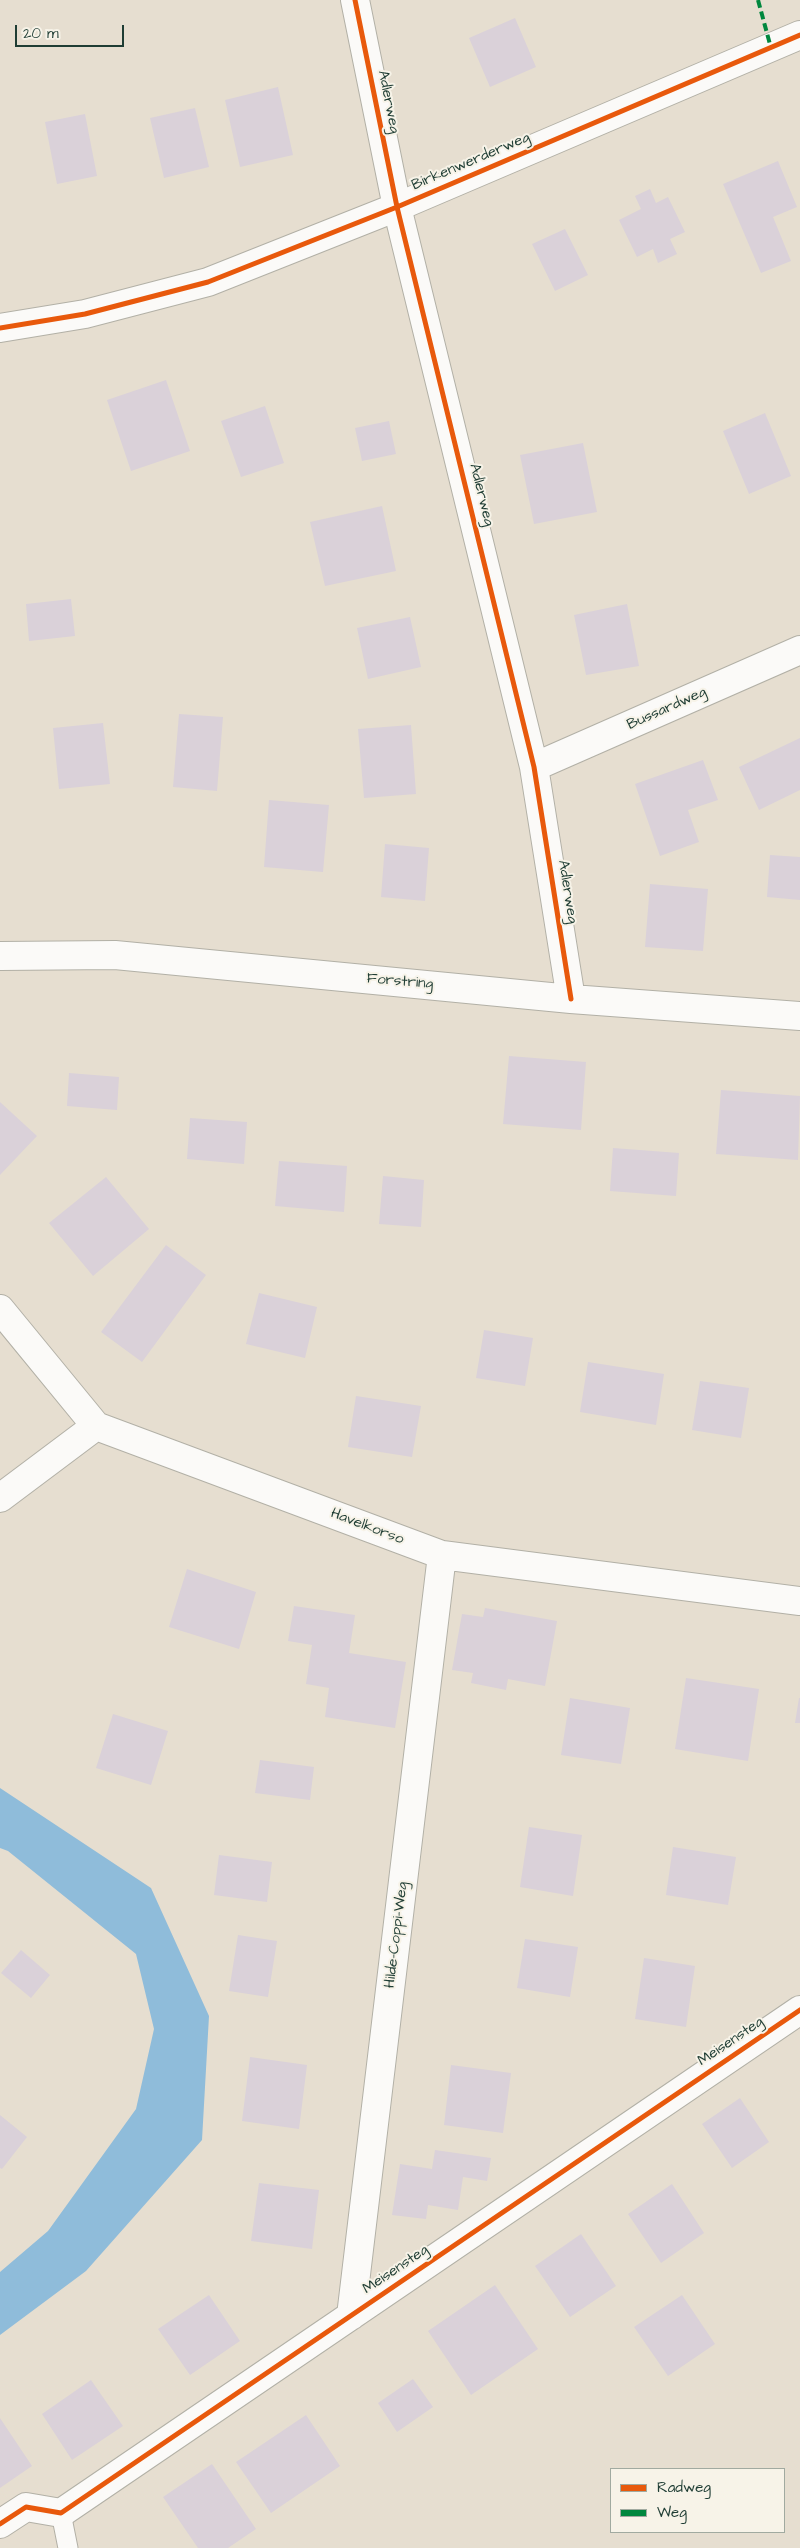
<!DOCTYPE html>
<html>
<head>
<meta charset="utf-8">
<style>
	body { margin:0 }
	#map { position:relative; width:800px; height:2548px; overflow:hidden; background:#e6ded0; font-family:"Architects Daughter",sans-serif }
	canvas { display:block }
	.legend { position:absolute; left:610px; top:2468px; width:175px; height:65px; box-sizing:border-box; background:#f7f3e8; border:1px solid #a1aaa0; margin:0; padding:6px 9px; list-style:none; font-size:15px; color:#1f3d34 }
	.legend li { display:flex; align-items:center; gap:10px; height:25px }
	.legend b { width:25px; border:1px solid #a1aaa0 }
	.scale { position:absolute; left:15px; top:25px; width:109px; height:22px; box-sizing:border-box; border:2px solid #1f3d34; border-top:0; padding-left:6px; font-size:15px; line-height:18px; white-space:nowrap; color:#1f3d34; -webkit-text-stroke:4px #f7f3e8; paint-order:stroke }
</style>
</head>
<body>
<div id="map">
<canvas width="800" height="2548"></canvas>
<ul class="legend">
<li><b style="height:6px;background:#e8590c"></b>Radweg</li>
<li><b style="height:6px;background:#00873e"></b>Weg</li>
</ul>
<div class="scale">20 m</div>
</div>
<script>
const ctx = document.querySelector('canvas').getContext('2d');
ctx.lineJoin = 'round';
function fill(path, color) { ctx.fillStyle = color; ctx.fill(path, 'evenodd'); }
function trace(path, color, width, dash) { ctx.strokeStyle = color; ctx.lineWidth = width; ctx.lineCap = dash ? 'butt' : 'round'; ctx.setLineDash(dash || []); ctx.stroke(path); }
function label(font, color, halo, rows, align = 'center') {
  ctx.font = font + ' "Architects Daughter",sans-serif'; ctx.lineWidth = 4; ctx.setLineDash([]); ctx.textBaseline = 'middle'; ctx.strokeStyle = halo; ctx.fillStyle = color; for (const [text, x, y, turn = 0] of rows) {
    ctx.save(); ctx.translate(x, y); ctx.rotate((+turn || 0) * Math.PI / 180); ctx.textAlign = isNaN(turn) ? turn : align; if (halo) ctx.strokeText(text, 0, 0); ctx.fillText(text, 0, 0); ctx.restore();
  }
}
const water = new Path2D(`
	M0 1788 151 1888 209 2016 202 2140 86 2271 0 2335V2272L48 2231 136 2109 154 2029 136 1954 8 1851 0 1848Z`);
const building = new Path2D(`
	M515 18 536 67 490 87 469 38Z
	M278 87 293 155 240 167 225 100Z
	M195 108 209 167 164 178 150 118Z
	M85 114 97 176 57 184 45 122Z
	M778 161 797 207 773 217 791 261 761 273 723 184Z
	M650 189 656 203 668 197 685 232 670 239 677 254 658 263 653 249 637 257 619 220 641 209 635 196Z
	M565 229 588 275 555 291 532 244Z
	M166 380 190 451 131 471 107 400Z
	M265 406 284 463 241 477 221 421Z
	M765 413 791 476 749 494 723 431Z
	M389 421 396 454 362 461 355 428Z
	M583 443 597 512 534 524 520 455Z
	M382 506 396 571 325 586 310 522Z
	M71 599 75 636 29 641 26 604Z
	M627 604 639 666 586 675 574 615Z
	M410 617 421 667 368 679 357 628Z
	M179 714 223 717 217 791 173 787Z
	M103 723 110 784 59 789 53 728Z
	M411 725 416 794 364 798 358 729Z
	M800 738V790L759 810 739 767Z
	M703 760 718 800 688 810 699 842 660 856 635 784Z
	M269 800 329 805 323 872 264 867Z
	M385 844 429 848 425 901 381 897Z
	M770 855 800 857V900L767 897Z
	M650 884 708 889 703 951 645 947Z
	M509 1056 586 1062 581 1130 503 1124Z
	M69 1073 119 1077 117 1110 67 1106Z
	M721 1090 800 1096 798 1160 716 1154Z
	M0 1102 37 1136 0 1175Z
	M190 1118 247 1122 244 1164 187 1159Z
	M613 1148 679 1153 676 1196 610 1191Z
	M279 1161 347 1166 344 1212 275 1206Z
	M383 1176 424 1180 421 1227 379 1224Z
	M106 1177 149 1229 93 1276 49 1223Z
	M166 1245 206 1275 142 1362 101 1332Z
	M259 1293 317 1307 305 1358 246 1344Z
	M484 1330 533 1338 525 1386 476 1378Z
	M588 1362 664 1374 656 1425 580 1412Z
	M700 1381 749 1388 741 1438 692 1430Z
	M356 1396 421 1406 412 1457 348 1447Z
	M187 1569 256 1592 239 1649 169 1627Z
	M294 1606 355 1615 349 1653 406 1662 395 1728 325 1717 329 1688 306 1684 312 1645 288 1641Z
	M485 1608 557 1621 545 1686 508 1679 506 1690 471 1683 473 1673 452 1670 462 1614 483 1617Z
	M686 1678 759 1689 748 1761 675 1749Z
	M570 1698 630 1708 621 1764 561 1755Z
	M799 1698H800V1723H795Z
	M113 1714 168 1731 151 1785 96 1768Z
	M260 1760 314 1767 310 1800 255 1793Z
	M529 1827 582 1835 573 1896 520 1887Z
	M673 1847 736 1857 728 1905 666 1895Z
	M219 1855 272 1862 267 1902 214 1895Z
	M238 1935 277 1941 268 1997 229 1991Z
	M525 1939 578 1947 570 1997 517 1988Z
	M21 1950 50 1975 31 1998 1 1973Z
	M644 1958 695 1966 686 2027 635 2019Z
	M250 2057 307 2065 299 2129 242 2121Z
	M451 2065 511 2073 503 2133 444 2125Z
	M740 2098 769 2142 732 2168 702 2124Z
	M0 2115 27 2137 2 2169 0 2168Z
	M435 2150 491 2158 487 2181 463 2177 458 2210 428 2205 426 2219 392 2215 400 2164 432 2169Z
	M259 2183 319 2190 312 2249 251 2241Z
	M672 2184 704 2233 661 2263 628 2214Z
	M581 2234 616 2286 570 2317 535 2266Z
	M495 2285 538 2349 471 2395 428 2331Z
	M209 2295 240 2341 190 2375 158 2329Z
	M682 2295 715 2344 668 2376 634 2327Z
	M413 2379 433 2407 397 2432 378 2403Z
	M91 2380 123 2426 72 2460 42 2414Z
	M306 2415 340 2466 271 2513 236 2462Z
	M0 2418 32 2466 0 2488Z
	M212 2464 256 2529 228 2548H198L163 2497Z`);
const lane = new Path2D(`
	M61 2513 68 2548`);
const street = new Path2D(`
	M355 0 397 207 534 767 571 999
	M534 767 800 650
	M0 956 115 955 571 999 800 1016
	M0 1309 96 1426 442 1555 800 1601
	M0 1498 96 1426
	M351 2316 442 1555
	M0 2524 26 2507 61 2513 800 2010`);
const secondary = new Path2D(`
	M0 328 85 314 208 282 397 207 800 35`);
const quiet = new Path2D(`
	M758 0 771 48`);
const cycleway = new Path2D(`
	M355 0 397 207 534 767 571 999
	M0 328 85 314 208 282 397 207 800 35
	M0 2524 26 2507 61 2513 800 2010`);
const streetNames = [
	["Adlerweg",388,102,79],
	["Birkenwerderweg",471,162,-23],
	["Adlerweg",481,495,76],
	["Bussardweg",667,709,-24],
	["Adlerweg",567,892,81],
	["Forstring",400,982,5],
	["Havelkorso",367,1527,21],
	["Hilde-Coppi-Weg",397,1935,-83],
	["Meisensteg",731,2042,-34],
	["Meisensteg",396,2270,-34]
];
fill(water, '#8fbcda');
fill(building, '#dad1d9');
trace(lane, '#b2b0a6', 21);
trace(street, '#b2b0a6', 30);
trace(secondary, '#b2b0a6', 30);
trace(lane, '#fbfaf8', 19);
trace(street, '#fbfaf8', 28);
trace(secondary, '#fbfaf8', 28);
trace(quiet, '#00873e', 4, [8, 4]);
trace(cycleway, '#e8590c', 5);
label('15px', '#1f3d34', '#f7f3e8', streetNames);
</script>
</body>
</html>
